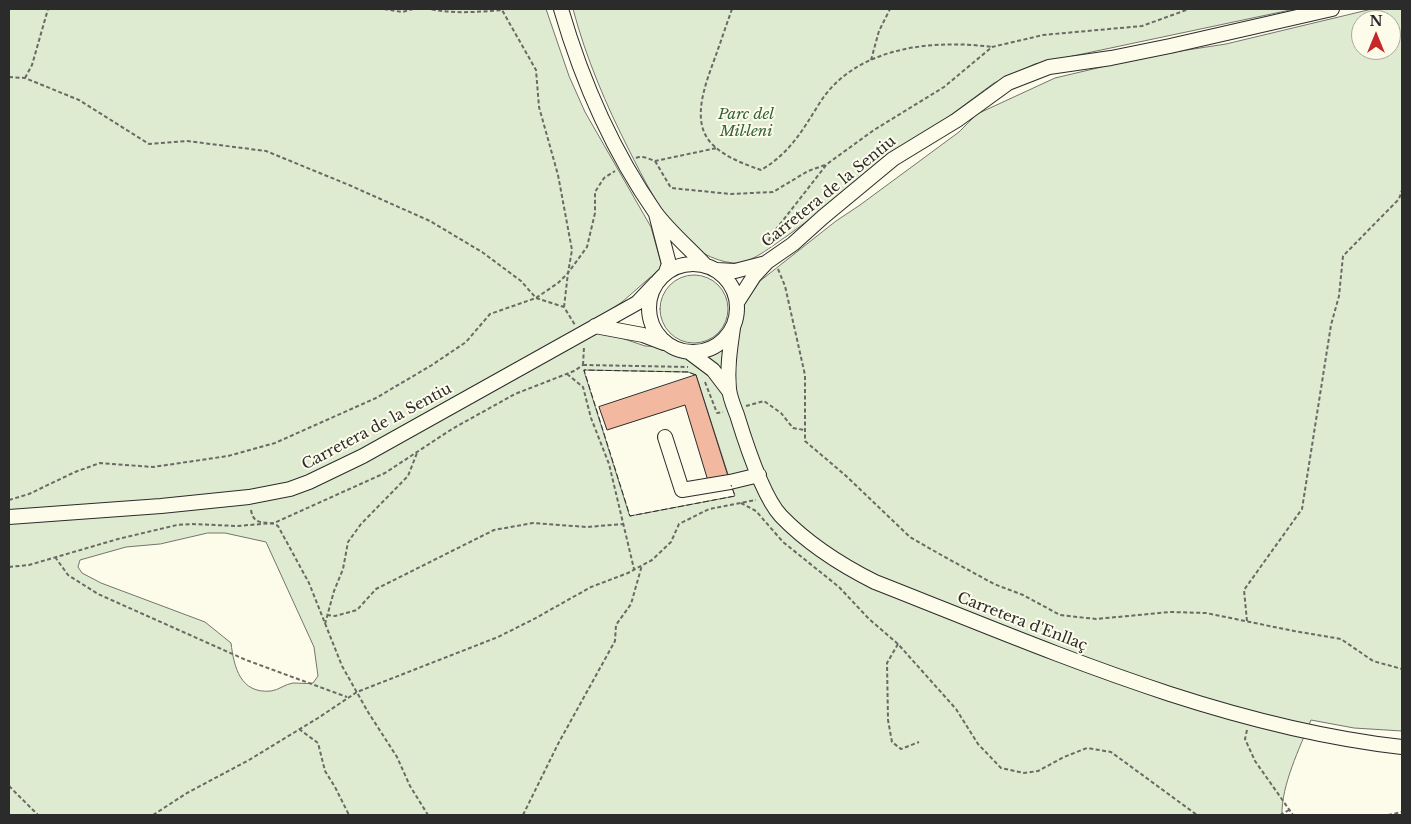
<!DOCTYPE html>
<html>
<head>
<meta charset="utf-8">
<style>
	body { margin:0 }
	#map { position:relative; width:1411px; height:824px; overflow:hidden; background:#fdfbea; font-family:"Libre Baskerville",serif }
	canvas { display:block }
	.frame { position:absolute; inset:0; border:10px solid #2b2b2b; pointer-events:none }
	.north { position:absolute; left:1351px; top:10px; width:50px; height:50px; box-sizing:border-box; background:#fdfbea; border:1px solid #a9a89e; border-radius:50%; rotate:0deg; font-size:14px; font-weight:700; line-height:20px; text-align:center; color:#2b2b2b }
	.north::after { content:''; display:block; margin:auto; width:18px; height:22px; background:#c62828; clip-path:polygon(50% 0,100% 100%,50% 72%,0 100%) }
</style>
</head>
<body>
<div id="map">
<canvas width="1411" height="824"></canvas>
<div class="frame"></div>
<div class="north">N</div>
</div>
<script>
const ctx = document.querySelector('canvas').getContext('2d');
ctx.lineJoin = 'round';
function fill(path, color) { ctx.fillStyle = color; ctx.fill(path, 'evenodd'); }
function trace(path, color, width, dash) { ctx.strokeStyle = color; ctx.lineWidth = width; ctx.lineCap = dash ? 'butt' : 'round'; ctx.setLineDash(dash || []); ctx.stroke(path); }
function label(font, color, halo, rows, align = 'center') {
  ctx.font = font + ' "Libre Baskerville",serif'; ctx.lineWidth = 4; ctx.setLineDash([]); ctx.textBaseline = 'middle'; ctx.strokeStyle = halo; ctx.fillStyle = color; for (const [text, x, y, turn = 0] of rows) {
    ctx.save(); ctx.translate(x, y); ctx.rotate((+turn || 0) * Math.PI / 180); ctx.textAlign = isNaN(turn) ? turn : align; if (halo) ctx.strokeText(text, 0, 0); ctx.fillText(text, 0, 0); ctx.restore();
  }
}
const green = new Path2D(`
	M9 9H546L569 76 585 112 651 227 662 267 622 302 586 326 645 346 732 351 744 305 760 281 836 221 860 205 959 132 977 114 1055 78 1148 56 1226 44 1372 9H1402V731L1354 728 1311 720C1300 747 1281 786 1282 815H9ZM1361 20H1391V50H1361ZM584 370 688 372 696 375 735 496 630 516ZM208 533H225L266 542 314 647 318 676 313 683C306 684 300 683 293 683 285 684 279 690 271 691 240 694 234 667 231 643L205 622 101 583 82 573 78 567 80 560 126 547 160 544Z
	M573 9H1295L1035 64 994 83 787 236C773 245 750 265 733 263 713 261 693 249 680 235 659 209 644 180 629 150 606 105 586 58 573 9Z
	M660 309a34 34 0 1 1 68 0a34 34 0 1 1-68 0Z`);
const building = new Path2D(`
	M696 375 728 476 708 481 685 405 607 430 599 407Z`);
const path = new Path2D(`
	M384 9 402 12 413 9
	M732 9C727 23 722 38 717 52 708 78 689 119 711 143 724 157 744 164 761 170 790 153 802 131 819 104 854 47 932 39 992 47
	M871 60 879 31 890 9
	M9 77 25 78 79 100 149 144 187 141 266 151 349 185 430 221 482 252 521 281 536 298 564 307 575 325
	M25 78 32 65 48 9
	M636 158C642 155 649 159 655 161L717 148
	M655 161 671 188 731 194 773 192 808 171 825 165
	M767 247 770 237 827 164 874 130 944 87 992 47 1043 35 1142 26 1189 9
	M778 269 785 286 805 375V441L845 475 910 537 943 556 994 584 1023 595 1060 615 1096 619 1170 612 1206 613 1294 631 1341 639 1373 661 1402 669
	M564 307 568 273 587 247 595 213V192L604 178 615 171
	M583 365 584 347
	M583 365 688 367
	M567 374 583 387 591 418 609 464 634 569
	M705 382 717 413 723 412
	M746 406 764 401 781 413 793 428 804 430
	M9 500 29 494 75 472 100 463 153 467 228 456 275 443 376 398 432 365 466 342 490 314 536 298 558 283 568 273 572 250 558 175 539 107 536 70 502 10C478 12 454 14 429 9
	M741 503 756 511 783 542 839 587 869 619 898 644 956 709 978 744 1001 768 1024 773 1038 771 1064 757 1087 748 1111 752 1197 815
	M251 510C254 528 266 519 278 526L309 583 342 666 368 712 397 757 410 786 428 815
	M55 557 68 575 98 594 246 660 347 697
	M9 567 29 565 118 539 177 525 192 524 237 526 274 523 385 473 452 429 515 394 574 371 583 365
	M327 615 335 616 357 610 376 589 494 530 533 523 587 527 624 524
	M1247 621 1244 590 1302 509 1331 325 1339 296 1343 256 1399 199 1402 190
	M325 624 334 591 343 569 348 542 361 524 408 476 417 453
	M898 644 887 663 888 720 892 742 901 749 919 742
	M299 729 318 743 325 771 335 787 349 815
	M1247 730 1245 739 1255 761 1293 815
	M9 786 38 815
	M153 815 187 793 249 760 318 718 357 692 498 637 534 619 591 587 628 573 652 560 671 542 679 524 709 509 756 500
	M523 815 558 744 615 641 616 625 631 604 642 565
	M1280 815 1289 810
	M1388 815 1402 812`);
const minor = new Path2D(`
	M561 9C582 81 612 150 655 212 668 230 689 248 705 265
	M656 214 669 264 666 272
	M649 308a44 44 0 1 1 88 0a44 44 0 1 1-88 0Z
	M717 270 735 271 766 263
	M738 301 754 276 767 262 793 244 823 217 893 159 957 120 1008 83 1049 67 1111 58 1170 46 1332 9
	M595 326 643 335 664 343
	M733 328C730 349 727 368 729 389 730 398 734 407 737 415 745 441 763 497 781 516 808 544 841 565 875 582 1046 649 1218 726 1402 747
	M689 352 713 370 729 391
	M665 437 682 490 730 482 759 475
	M9 517 161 506 249 497 290 489 309 482 363 456 637 303 656 283`);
const fence = new Path2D(`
	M696 375 688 372 584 370 630 516 735 496 731 485`);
const parkNames = [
	["Parc del",746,115],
	["Mil·leni",746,132]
];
const streetNames = [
	["Carretera de la Sentiu",829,192,-39],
	["Carretera de la Sentiu",377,427,-28],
	["Carretera d'Enllaç",1022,622,21]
];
fill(green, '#deebd1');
trace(green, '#74746e', 1);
fill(building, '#f2b8a0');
trace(building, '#2b2b2b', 1);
trace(minor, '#2b2b2b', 16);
trace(path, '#6a6964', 2, [4, 2.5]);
trace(minor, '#fdfbea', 14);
trace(fence, '#2b2b2b', 1, [6, 2.5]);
label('italic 15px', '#34623c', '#fdfbea', parkNames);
label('15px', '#2b2b2b', '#fdfbea', streetNames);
</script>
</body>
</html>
